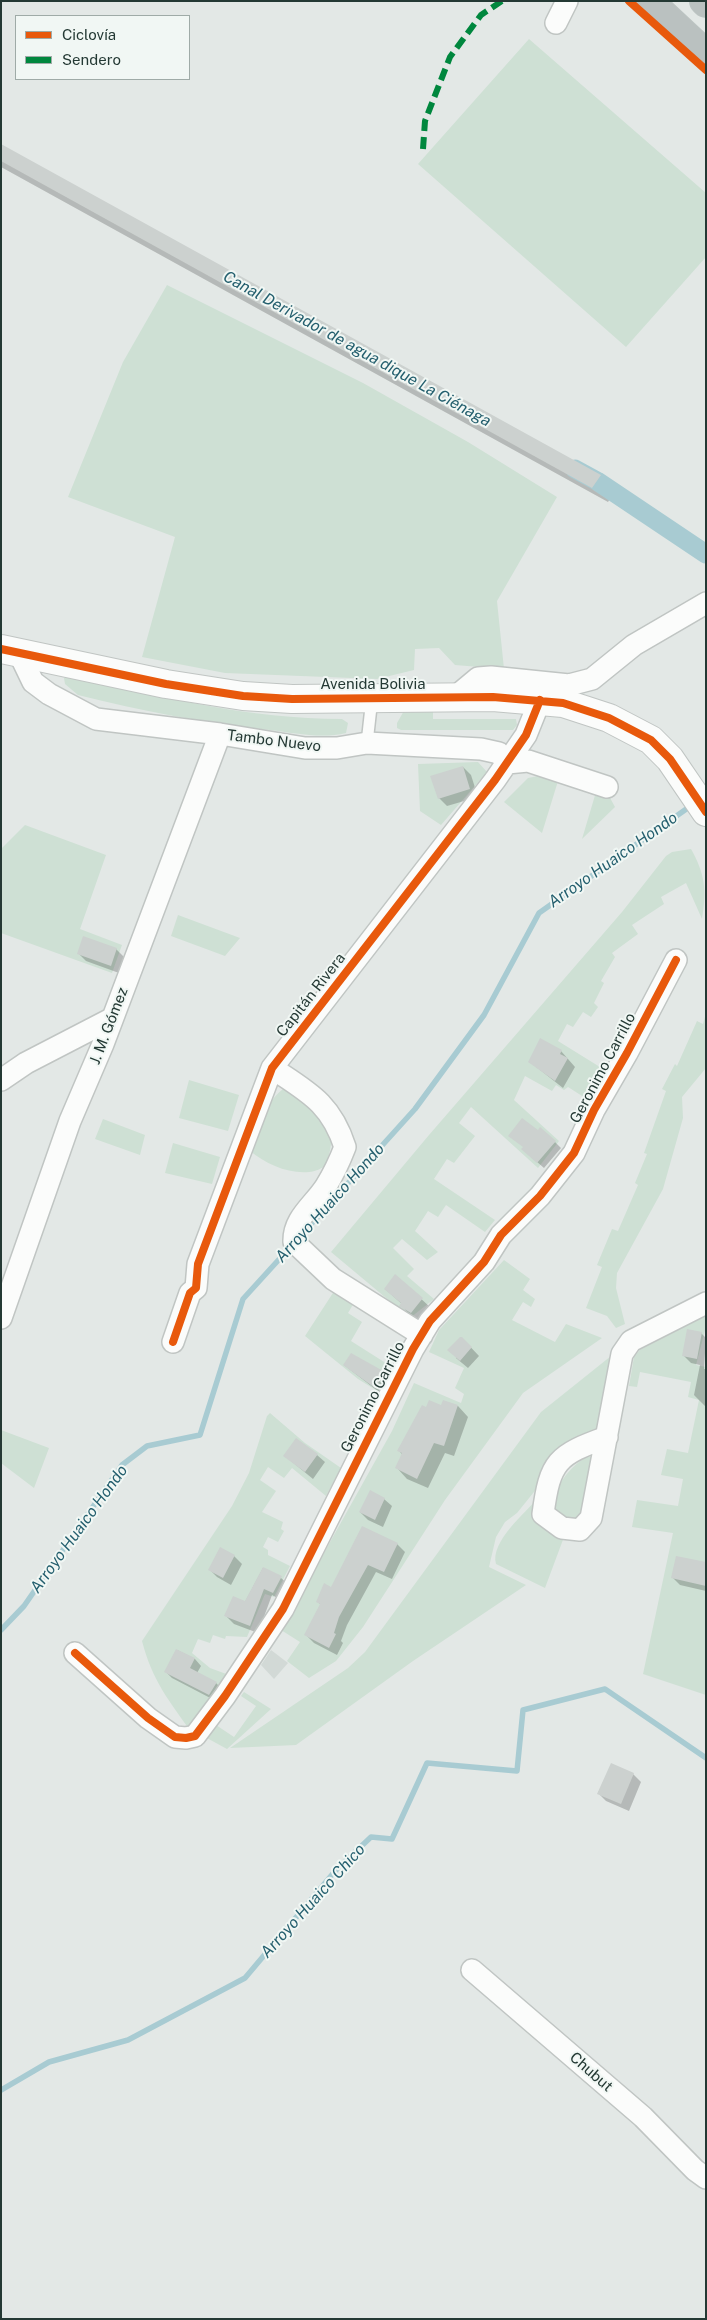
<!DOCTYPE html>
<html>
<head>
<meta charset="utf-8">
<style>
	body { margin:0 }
	#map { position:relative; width:707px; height:2320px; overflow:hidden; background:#e3e8e6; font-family:"Public Sans",sans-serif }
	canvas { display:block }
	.frame { position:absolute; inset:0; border:2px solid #243934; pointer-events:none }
	.legend { position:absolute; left:15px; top:15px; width:175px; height:65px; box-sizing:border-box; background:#f1f7f4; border:1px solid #9faba7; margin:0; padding:6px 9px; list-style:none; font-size:15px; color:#243934 }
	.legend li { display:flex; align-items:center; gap:10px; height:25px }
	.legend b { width:25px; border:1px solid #9faba7 }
</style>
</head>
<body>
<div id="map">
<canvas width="707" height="2320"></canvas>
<div class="frame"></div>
<ul class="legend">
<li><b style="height:6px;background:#e8590c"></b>Ciclovía</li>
<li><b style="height:6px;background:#00873e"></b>Sendero</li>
</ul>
</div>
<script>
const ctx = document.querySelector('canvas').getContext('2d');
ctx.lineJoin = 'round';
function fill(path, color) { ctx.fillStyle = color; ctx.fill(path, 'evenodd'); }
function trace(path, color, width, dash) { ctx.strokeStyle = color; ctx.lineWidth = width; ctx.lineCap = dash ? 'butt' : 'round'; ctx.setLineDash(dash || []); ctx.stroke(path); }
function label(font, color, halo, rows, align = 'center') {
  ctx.font = font + ' "Public Sans",sans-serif'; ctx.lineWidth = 4; ctx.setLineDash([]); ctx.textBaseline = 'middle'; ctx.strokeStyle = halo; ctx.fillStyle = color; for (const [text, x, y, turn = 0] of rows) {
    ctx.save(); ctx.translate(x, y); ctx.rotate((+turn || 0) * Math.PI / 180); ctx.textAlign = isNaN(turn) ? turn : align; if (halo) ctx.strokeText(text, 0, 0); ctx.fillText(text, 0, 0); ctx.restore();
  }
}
const built = new Path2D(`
	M271 1650 288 1663 274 1679 261 1665Z`);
const green = new Path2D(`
	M529 39 706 193V257L626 347 418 164Z
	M167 285 363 383 468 442 557 497 497 601 504 669 455 665 439 648 415 649 414 670 377 679 225 673 142 657 175 537 68 497 123 362Z
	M70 675C159 697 250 719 342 719L348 723 346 733C321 739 295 733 270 730 206 723 141 711 78 695L65 684 64 678Z
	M405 709H433V719H516L517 725 513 730H401L397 728V723Z
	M478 762 487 772 441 825 420 811 418 764Z
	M538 776 558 781 542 833 504 802 528 778Z
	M596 792 609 796 615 807 582 839Z
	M25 825 106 855 80 929 122 945 112 973 1 933V849Z
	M691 849C705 874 707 890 702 919L686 883 661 897 664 904 632 925 638 934 612 953 615 957 601 981 604 983 594 1003 598 1007 591 1017 583 1012 573 1027 567 1024 558 1041 608 1072 590 1101 568 1087 564 1090 556 1085 552 1091 525 1076 514 1100 559 1141 538 1168 471 1107 459 1123 475 1136 454 1163 447 1159 434 1179 495 1220 485 1232 446 1205 438 1217 428 1211 415 1231 438 1252 427 1260 402 1239 393 1248 414 1269 407 1276 434 1299 410 1318 331 1252 429 1135 622 912 666 856 672 852Z
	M178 915 240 938 225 956 171 936Z
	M706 1013V1068L682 1097 683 1118 663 1189 617 1273 616 1288 625 1324 616 1328 607 1316 586 1308 602 1267 597 1265 612 1229 618 1231 638 1185 635 1183 647 1154 644 1153 666 1091 662 1089 675 1064 677 1066 697 1021 703 1024Z
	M189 1080 239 1095 228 1131 179 1118Z
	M283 1089C303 1096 328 1115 331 1138 332 1146 328 1157 327 1165 322 1168 315 1172 309 1172 288 1174 266 1164 250 1151 257 1130 265 1103 283 1089Z
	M103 1119 145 1135 140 1155 95 1139Z
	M173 1143 220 1157 212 1184 165 1173Z
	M504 1260 530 1279 523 1290 535 1299 531 1307 523 1302 512 1320 555 1342 566 1324 602 1338 523 1393 445 1500 363 1627 336 1661 309 1678 287 1661 300 1642 281 1630 392 1431 414 1383 461 1403 464 1394 455 1388 464 1368 429 1352 439 1330Z
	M342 1279 361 1291 348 1313 362 1322 351 1341 392 1367 379 1392 358 1379 305 1336Z
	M706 1313V1327L696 1365 706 1367V1695L643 1674 673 1533 632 1527 637 1500 678 1506 683 1479 661 1475 667 1449 688 1453 699 1400 688 1397 691 1382 640 1372 637 1387 629 1386 634 1357 642 1347Z
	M616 1352 603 1426 538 1487 517 1513 505 1522 496 1537 489 1567 526 1585 413 1661 296 1745 230 1748 348 1668 365 1652 541 1412Z
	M270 1413 305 1443 341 1468 326 1496 292 1468 284 1478 268 1467 260 1480 276 1491 262 1512 283 1522 281 1529 284 1531 278 1542 268 1537 263 1547 268 1550V1555L290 1566 274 1597 265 1594 247 1637 226 1636 225 1639 213 1635 210 1643 198 1639 192 1653 210 1668 229 1675 192 1733C169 1701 152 1680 142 1641L232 1506 249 1473 267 1416Z
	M1 1430 49 1448 34 1488 1 1463Z
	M588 1456 596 1459 584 1516 573 1524 554 1509C552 1488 570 1466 588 1456Z
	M539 1497 564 1537 545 1588 496 1564C490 1542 525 1513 539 1497Z
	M244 1692 271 1709 227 1749 205 1737 216 1725 234 1737 256 1706 241 1696Z`);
const shadow = new Path2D(`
	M1 145 600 476 615 491 608 502 1 167Z
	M463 767 471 775 478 797 447 806 439 798Z
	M116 949 124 957 119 973 86 961 78 953Z
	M561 1051 575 1067 563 1088 530 1062Z
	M555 1142 561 1148 544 1168 529 1155Z
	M396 1276 430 1307 419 1320 408 1313 401 1305 402 1304 385 1289Z
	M701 1333 706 1338 704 1369H706V1407L694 1395 700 1365 691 1363 683 1355Z
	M462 1338 479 1356 468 1368 456 1358Z
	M344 1365 384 1373 392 1381 383 1395Z
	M458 1406 468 1417 454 1456 445 1453 428 1488 407 1479 397 1468 403 1455 398 1450 427 1409Z
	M317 1455 325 1462 313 1479 285 1456Z
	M384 1499 392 1506 383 1527 368 1520 360 1512Z
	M397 1544 405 1552 392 1579 376 1572 347 1625 341 1641 343 1643 337 1655 314 1643 306 1635 321 1605 317 1601 332 1588Z
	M234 1556 242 1564 231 1585 217 1577 209 1569Z
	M706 1563V1591L680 1585 672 1577Z
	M263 1568 281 1578 289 1585 281 1600 272 1595 258 1633 234 1624 226 1616 245 1602Z
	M177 1650 195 1659 201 1666 197 1673 216 1683 222 1689 216 1701 172 1678 166 1672Z
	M611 1765 633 1774 641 1782 629 1811 606 1801 598 1793Z`);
const stream = new Path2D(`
	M304 1232 415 1109 484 1015 539 913 692 805
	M1 1630 24 1606 122 1465 147 1446 200 1435 243 1299 293 1244
	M1 2090 49 2062 128 2040 245 1978 336 1870 371 1837 392 1839 427 1763 517 1771 523 1710 605 1689 706 1758`);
const canal = new Path2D(`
	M575 469 597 481 706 554`);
const building = new Path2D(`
	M1 144 601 475 592 488 1 161Z
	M463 766 470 789 438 799 430 776Z
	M83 936 117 948 111 966 77 954Z
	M540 1038 562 1050 560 1054 568 1058 555 1081 528 1062Z
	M522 1118 538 1130 540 1127 556 1141 537 1163 521 1149 523 1147 508 1136Z
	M395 1274 423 1298 411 1313 399 1306 401 1303 384 1289Z
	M687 1329 702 1332 697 1359 682 1356Z
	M460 1337H462L472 1347 460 1361 447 1350Z
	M351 1353 385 1372 375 1388 343 1365Z
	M429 1400 441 1405 443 1400 458 1405 444 1446 434 1443 417 1479 395 1468 402 1453 397 1451 422 1405 426 1407Z
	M296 1438 318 1454 305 1472 283 1456Z
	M370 1490 385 1498 375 1520 359 1512Z
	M362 1526 398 1543 384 1572 368 1565 339 1617 334 1633 336 1634 329 1648 304 1635 320 1604 316 1602 324 1583 331 1587Z
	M220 1547 235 1555 223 1578 208 1570Z
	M676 1556 706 1562V1586L671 1578Z
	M263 1567 282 1576 273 1593 264 1589 250 1626 224 1616 233 1596 245 1601Z
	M176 1649 195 1658 190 1668 217 1682 209 1695 164 1672Z
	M611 1763 634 1773 621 1804 597 1794Z`);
const lane = new Path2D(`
	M367 743 372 698`);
const street = new Path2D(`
	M556 23 567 1
	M20 655 33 682 49 694 96 719 220 734 305 748H337L367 743 481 749 499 753 507 763 528 761 607 787
	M454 698 478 678 491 677 569 685 592 679 634 645 706 603
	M272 1068C308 1092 331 1103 345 1147 340 1160 334 1173 326 1186 314 1205 293 1218 294 1242L333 1279 422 1335
	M1 1080 26 1063 111 1019
	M1 1318 70 1121 103 1044 220 734
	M173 1342 190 1293 196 1288 198 1264 272 1068 495 780 526 735 540 700
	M607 1437C557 1455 550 1461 543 1514L562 1528 580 1530 591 1518 622 1354 631 1341 706 1303
	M75 1653 148 1718 175 1737 186 1738 195 1736 225 1696 283 1609 413 1349 430 1321 484 1262 501 1235 540 1196 574 1153 594 1110 627 1053 676 960
	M472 1970 643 2117 695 2170 706 2178`);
const secondary = new Path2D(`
	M1 649 166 684 243 696 292 699 493 697 563 703 609 718 651 740 670 759 706 812`);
const highway = new Path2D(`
	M649 1 706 54
	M704 1 706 3`);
const quiet = new Path2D(`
	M423 149 425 121 450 57 481 15 502 1`);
const cycleway = new Path2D(`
	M629 1 706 70
	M1 649 166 684 243 696 292 699 493 697 563 703 609 718 651 740 670 759 706 812
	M173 1342 190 1293 196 1288 198 1264 272 1068 495 780 526 735 540 700
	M75 1653 148 1718 175 1737 186 1738 195 1736 225 1696 283 1609 413 1349 430 1321 484 1262 501 1235 540 1196 574 1153 594 1110 627 1053 676 960`);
const streetNames = [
	["Avenida Bolivia",373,684],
	["Tambo Nuevo",274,741,7],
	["Capitán Rivera",311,995,-52],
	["J. M. Gómez",109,1026,-69],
	["Geronimo Carrillo",603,1068,-62],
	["Geronimo Carrillo",373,1397,-63],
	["Chubut",591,2072,41]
];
const waterNames = [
	["Canal Derivador de agua dique La Ciénaga",357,349,29],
	["Arroyo Huaico Hondo",613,860,-35],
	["Arroyo Huaico Hondo",330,1203,-48],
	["Arroyo Huaico Hondo",79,1529,-54],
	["Arroyo Huaico Chico",313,1901,-48]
];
fill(built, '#d2d9d6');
fill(green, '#cee0d4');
fill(shadow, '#0003');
trace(stream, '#a8cbd2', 5.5);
trace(canal, '#a8cbd2', 19);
fill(building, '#ccd1cf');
trace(lane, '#c0c5c3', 14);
trace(street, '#c0c5c3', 24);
trace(secondary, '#c0c5c3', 30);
trace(highway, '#bcc4c2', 30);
trace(lane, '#fbfcfb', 11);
trace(street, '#fbfcfb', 21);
trace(secondary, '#fbfcfb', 28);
trace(highway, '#bac1c0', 28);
trace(quiet, '#00873e', 6, [12, 6]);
trace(cycleway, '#e8590c', 8);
label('15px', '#243934', '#f1f7f4', streetNames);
label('italic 16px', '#245f6e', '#f1f7f4', waterNames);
</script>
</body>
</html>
